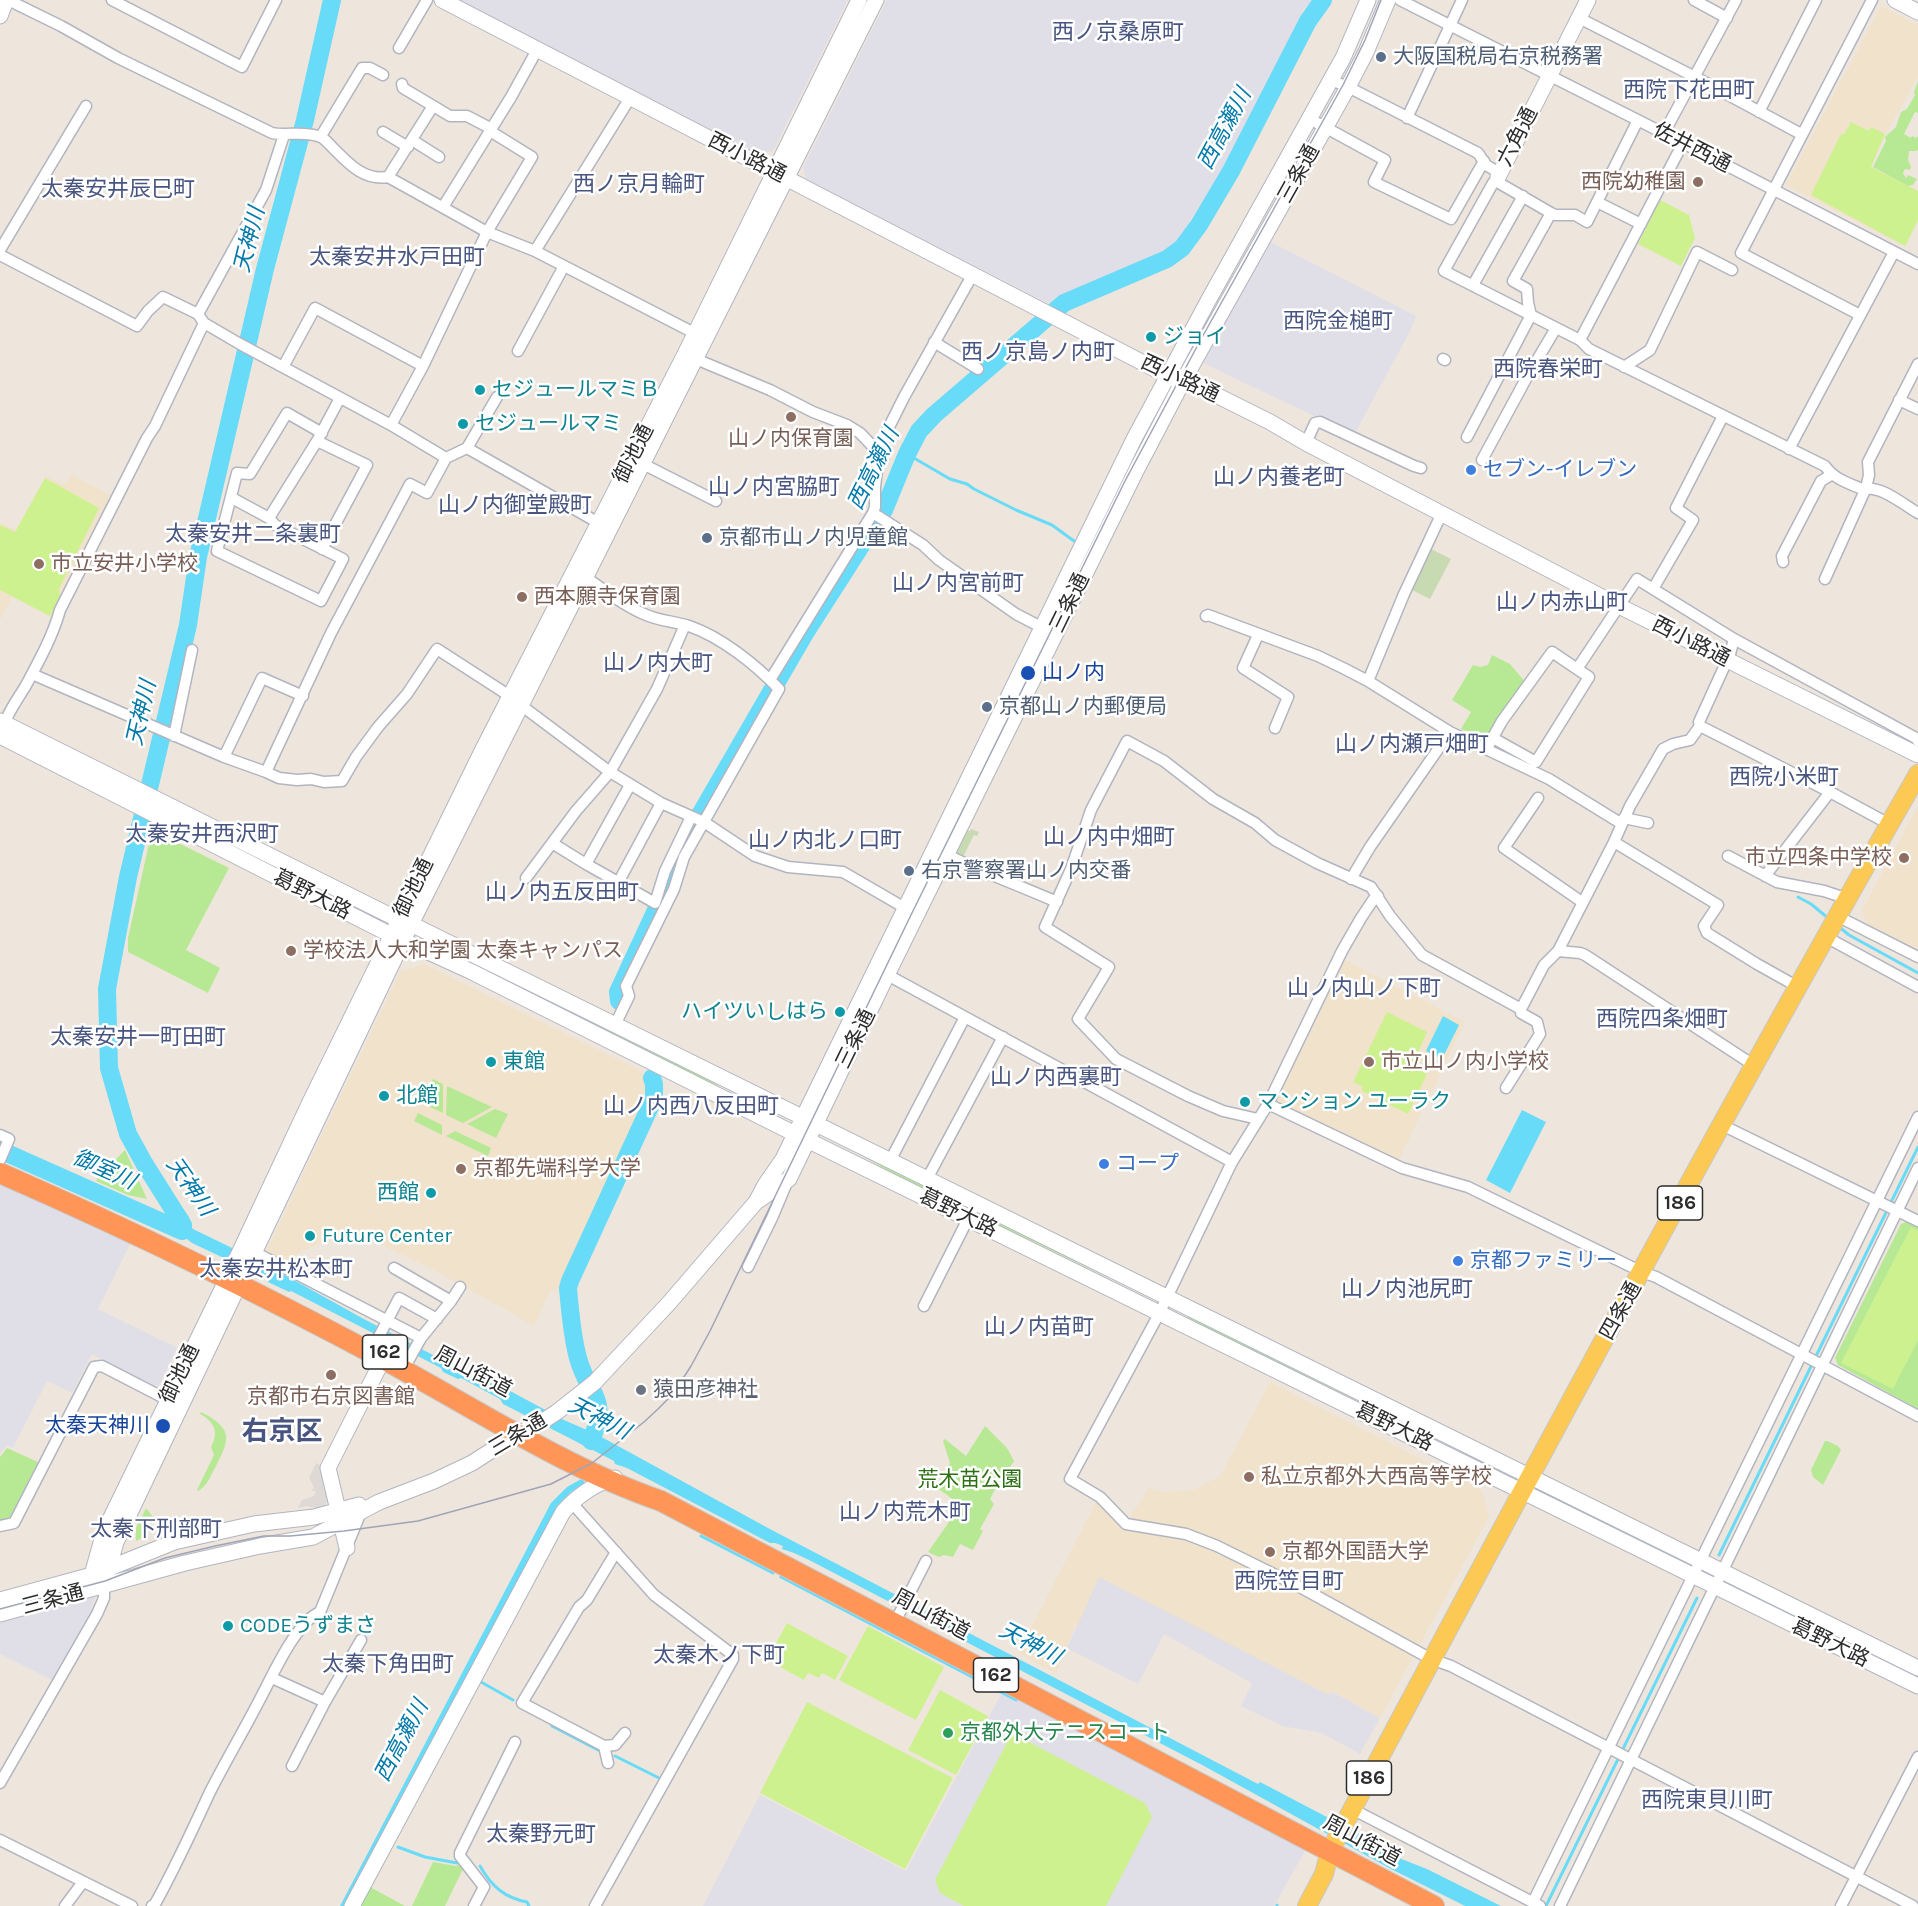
<!DOCTYPE html>
<html>
<head>
<meta charset="utf-8">
<style>
	body { margin:0 }
	canvas { display:block; background:#eee6dd }
</style>
</head>
<body>
<canvas width="1918" height="1906"></canvas>
<script>
const ctx = document.querySelector('canvas').getContext('2d');
ctx.lineJoin = 'round';
function fill(path, color) { ctx.fillStyle = color; ctx.fill(path, 'evenodd'); }
function trace(path, color, width, dash) { ctx.strokeStyle = color; ctx.lineWidth = width; ctx.lineCap = dash ? 'butt' : 'round'; ctx.setLineDash(dash || []); ctx.stroke(path); }
function label(font, color, halo, rows, align = 'center') {
  ctx.font = font + ' Karla,"Noto Sans JP",sans-serif'; ctx.lineWidth = 5; ctx.setLineDash([]); ctx.textBaseline = 'middle'; ctx.strokeStyle = halo; ctx.fillStyle = color; for (const [text, x, y, turn = 0] of rows) {
    ctx.save(); ctx.translate(x, y); ctx.rotate((+turn || 0) * Math.PI / 180); ctx.textAlign = isNaN(turn) ? turn : align; if (halo) ctx.strokeText(text, 0, 0); ctx.fillText(text, 0, 0); ctx.restore();
  }
}
const industrial = new Path2D(`
	M460 0H848L773 151 759 154Z
	M887 0H1315L1310 6 1305 7 1235 149 1179 239 1158 255 1061 295 1050 304 806 179 803 168Z
	M1269 241 1416 316 1409 333 1354 435 1203 363Z
	M0 1180 132 1240 98 1309 177 1348 159 1385 155 1386 92 1354 72 1393 47 1381 13 1448 7 1445 0 1454Z
	M1099 1576 1329 1695 1331 1691 1380 1718 1360 1754 1322 1733 1282 1726 1241 1706 1252 1683 1164 1634 1138 1684 1067 1648Z
	M93 1594 95 1599 91 1607 93 1613 54 1681 0 1654V1619Z
	M1004 1689 1306 1849 1274 1906H703L760 1795 906 1871Z`);
const education = new Path2D(`
	M1881 6 1918 25V76L1885 136 1871 167 1918 190V222L1906 247 1786 185Z
	M70 474 112 496 52 618 12 597 0 620V522L16 530 46 476 62 484 68 481Z
	M1918 806V950L1869 925 1865 920 1862 910Z
	M1345 960 1465 1022 1399 1160 1277 1102 1286 1077 1300 1047 1305 1043Z
	M424 964 642 1071 647 1083 646 1104 565 1277 563 1295 551 1289 534 1327 519 1317 428 1267 360 1235 340 1234 330 1238 282 1262 265 1254 400 972Z
	M1270 1382 1482 1490 1489 1517 1380 1718 1332 1691 1329 1695 1099 1577 1077 1627 1075 1626 1056 1674 1018 1653 1098 1498 1128 1520 1149 1488 1164 1492 1193 1490 1220 1476Z`);
const green = new Path2D(`
	M1918 81V113L1915 112 1904 134 1911 138 1912 136 1916 138 1918 136V150L1916 151H1909L1908 160 1911 167 1910 170 1905 169 1903 173 1906 178 1908 175 1917 179 1913 185 1908 186 1873 167 1886 141 1885 137 1896 127 1901 112 1907 109 1915 95 1914 92Z
	M1492 655 1510 664 1526 683 1486 739 1461 729 1471 712 1452 700 1473 665 1480 667 1488 665Z
	M152 830 229 868 186 950 220 968 208 993 128 952V938Z
	M430 941 686 1065 723 1089 781 1119 552 1006 516 983Z
	M433 1079 443 1084V1113L422 1103Z
	M447 1086 492 1107 463 1123 446 1115Z
	M495 1109 508 1114 496 1138 467 1124Z
	M418 1113 442 1125V1135L414 1121Z
	M455 1131 491 1148 488 1156 446 1136Z
	M835 1141 964 1205V1206L962 1207 909 1184 875 1163Z
	M125 1150 147 1199 128 1195 96 1181 98 1177Z
	M982 1215 1105 1275V1276L982 1217Z
	M1909 1221 1918 1226V1409L1838 1365 1835 1358 1901 1224Z
	M1188 1316 1355 1400 1412 1434 1188 1318Z
	M201 1412C234 1429 230 1439 215 1468 210 1477 207 1486 198 1491L197 1490 214 1455 211 1447C219 1432 215 1422 200 1414Z
	M985 1426 1007 1448 1014 1461 1003 1478H1001L990 1499 994 1504 980 1529 983 1531 973 1550 960 1544 953 1557 944 1555 939 1557 928 1552 961 1505 937 1488 950 1463 943 1441 945 1439 966 1456Z
	M1825 1441H1827L1838 1446 1841 1450 1823 1485 1813 1477 1811 1470Z
	M7 1448 38 1462 10 1517 0 1520V1457Z
	M146 1508 153 1517 150 1529 143 1534 144 1537 136 1541V1528Z
	M433 1862 456 1866 460 1864 463 1869 445 1906H412Z
	M370 1887 405 1906H360Z`);
const cemetery = new Path2D(`
	M1429 548 1451 559 1430 599 1412 590 1417 580 1414 578Z
	M971 829 979 832 977 836 974 835 963 857 955 853 967 830 970 831Z`);
const pitch = new Path2D(`
	M1851 122 1869 131 1871 127 1885 134 1871 167 1918 191V220L1905 246 1811 195 1841 134 1844 135Z
	M1660 200 1689 215 1695 238 1681 266 1638 244Z
	M45 478 99 508 59 589 60 596 50 616 0 590V525L15 532Z
	M1387 1012 1427 1032 1412 1066 1427 1074 1408 1114 1362 1091V1086L1353 1082Z
	M1911 1227 1918 1231V1340L1893 1389 1841 1363Z
	M787 1623 848 1656 835 1680 822 1673 819 1678 808 1673 804 1680 767 1660Z
	M868 1626 944 1667 916 1720 839 1680Z
	M940 1690 988 1716 956 1775 908 1750Z
	M807 1702 953 1778 905 1869 760 1793Z
	M1012 1733 1145 1803 1152 1817 1106 1906H964L940 1893 935 1880Z`);
const plaza = new Path2D(`
	M316 1463 320 1465 329 1498 323 1509 306 1506 298 1508 302 1500 314 1496 316 1492 311 1490 314 1488 313 1485 309 1478Z`);
const water = new Path2D(`
	M1443 1016 1459 1025 1442 1059 1426 1051Z
	M1522 1110 1546 1122 1510 1193 1486 1180Z
	M174 1203 178 1207 181 1206 189 1217 186 1220 193 1229 265 1264 362 1318 433 1355 437 1354C450 1364 450 1363 465 1368L464 1371 490 1383 499 1385 564 1420 596 1434 768 1528 1258 1784 1260 1782 1365 1837 1372 1840 1373 1836 1386 1853 1427 1869 1501 1906H1465L1389 1868 1204 1766 811 1561 794 1553 782 1549 783 1546 775 1543H770L627 1468 615 1464 614 1461 503 1404 500 1399 461 1378 458 1379 443 1372 441 1368 291 1291 289 1292 268 1282V1278L264 1277 192 1243 182 1235 180 1237 161 1228 162 1226 160 1224 163 1217 167 1213 166 1209Z
	M583 1478 585 1486 571 1492 558 1505 345 1906H340L551 1503 567 1487Z`);
const stream = new Path2D(`
	M907 454 950 479 967 484 974 489 1016 510 1052 525 1074 541
	M1798 897 1811 904 1828 918
	M1838 926 1849 935 1918 973
	M701 1536 773 1573
	M1719 1555 1918 1147
	M781 1577 1016 1700
	M481 1682 513 1700
	M552 1726 598 1750
	M615 1756 661 1779
	M398 1847 425 1857 457 1863
	M480 1866C491 1886 505 1898 527 1902L529 1906
	M1277 1906V1905
	M1546 1906 1697 1598`);
const river = new Path2D(`
	M619 1001 618 992 701 813 804 635 884 510 907 454 919 431 934 415 1064 303 1167 259 1182 248 1199 225 1231 171 1308 21 1323 0
	M0 1150 182 1231
	M183 1225 144 1163 128 1134 109 1068 107 989 128 877 188 625 198 557 265 269 305 120 332 0
	M591 1441C610 1395 588 1396 578 1358 572 1336 570 1311 568 1288L570 1281 654 1098V1084L652 1078`);
const street = new Path2D(`
	M8 0 61 26 118 58 272 133C287 136 302 131 318 136 324 137 329 144 333 148 349 164 364 181 388 177L487 232 535 251 700 336
	M112 0 242 67 276 0
	M1400 0 1683 143 1918 264
	M1694 0 1727 18
	M1579 18 1695 77 1801 134
	M399 48 427 0
	M1331 80 1348 87 1478 153 1486 165 1496 171 1499 183 1551 213 1555 215H1575L1587 222 1638 120
	M402 84 403 88 450 116H467L492 129
	M1759 112 1816 0
	M1407 118 1462 0
	M1310 119 1385 160 1374 182 1451 219 1484 161
	M383 132 408 147
	M1664 133 1736 0
	M321 136 362 68H370L383 75
	M412 140 439 157
	M388 177 433 106
	M1498 177 1493 183 1444 271 1580 340 1589 349 1825 466C1834 479 1848 483 1862 489 1882 485 1902 504 1918 513
	M1597 202 1641 224
	M443 207 511 97 537 50
	M0 250 86 106
	M535 251 630 98
	M0 255 137 326 148 311 163 297 198 314 204 323 240 344 391 425 446 458
	M1473 285 1523 196
	M198 314 266 190 284 135
	M1860 315 1741 253 1872 0
	M1580 340 1683 143
	M934 342 978 369
	M518 351 564 266
	M691 357 770 390 813 412 847 425 860 433 879 453
	M1443 359 1445 360
	M283 367 315 308 423 366
	M1624 367 1650 350 1697 252 1732 270
	M1899 400 1918 409
	M1723 416 1676 508 1693 520 1653 589 1734 639 1916 738 1918 741
	M391 425 423 366 487 232 532 157 490 131
	M1467 437 1531 315 1528 303 1527 289 1513 281 1551 213
	M317 441 367 465 322 549
	M1306 443 1315 423 1320 422 1414 466 1421 468
	M467 448 497 397
	M1789 449 1894 252
	M1482 460 1527 377 1556 328
	M639 462 716 501
	M232 498 269 518 275 525 343 559 321 601 217 551 237 473 250 474 287 413 322 433
	M873 513 923 545 939 560 1016 614 1043 628
	M269 518 317 441 340 398
	M1783 562 1782 556 1821 481 1831 475
	M582 575C602 588 622 605 644 614 658 621 674 621 689 626 721 637 755 664 779 689L684 857 674 889 626 986 629 996 615 1025
	M1825 579 1866 488 1869 475 1868 462 1918 364
	M1206 616 1208 615 1318 656 1345 669 1368 681 1450 732 1549 779 1622 824
	M1258 635 1243 668 1288 697 1275 728
	M1577 669 1637 579 1653 589
	M32 674 224 757 266 772 279 778 297 780 311 779 324 782 342 781 356 757 378 727 407 694 437 649 502 691 610 772 661 803 704 822 755 856 788 867 843 872 905 908
	M770 680 873 513 875 507V487L879 453 889 427 904 397 973 274
	M1368 681 1404 594 1441 515
	M1700 726 1830 792 1889 824
	M3 728C7 713 17 700 25 687 38 663 53 636 60 610L147 438 155 426 204 323
	M174 736 192 650
	M1487 748 1502 721 1552 652 1589 677 1536 762 1493 738
	M224 757 262 678 303 696
	M266 772 331 633 410 484 427 493 446 458 467 448 604 526
	M1538 798 1504 848 1582 902
	M1624 818 1648 823
	M1614 842 1718 905 1704 926 1707 933 1757 964 1798 987
	M552 843 586 864 655 903 665 871 691 817
	M941 852C979 871 1018 885 1057 902
	M1728 856 1777 882 1824 891 1848 899
	M586 864 630 785
	M1765 876 1830 792
	M526 878 576 811 610 772 657 689 685 625
	M1351 879 1370 847 1450 732
	M618 883 661 803
	M1378 896 1373 900 1361 918 1342 951 1268 1104 1232 1162 1160 1312 1070 1479 1100 1497 1126 1524 1186 1534 1217 1546 1300 1587 1431 1659 1451 1666 1913 1906
	M1837 916 1918 957
	M1826 937 1918 987
	M1558 951 1580 953 1585 955 1755 1066
	M882 972 1232 1162
	M1506 1088 1540 1034 1537 1022 1521 1013V1009
	M1268 1104 1402 1168 1468 1187 1642 1272 1656 1277 1918 1416
	M1258 1119 1223 1111 1188 1096 1116 1059 1078 1019 1109 967 1045 927 1071 869 1091 810 1127 741 1164 761 1213 799 1255 823 1275 840 1317 863 1371 887 1390 916 1422 955 1521 1009 1544 965 1558 951 1614 842 1630 806 1663 749 1673 744 1690 740 1700 726 1699 722 1730 654 1734 639
	M1722 1125 1918 1221
	M0 1135 9 1139 0 1160
	M890 1161 965 1017
	M927 1179 1003 1037
	M254 1252 421 1338
	M748 1267 772 1218 788 1180
	M394 1268 451 1301
	M924 1306 976 1203
	M374 1346 399 1298 437 1319
	M407 1363 421 1338 451 1301 460 1287
	M571 1502 654 1595 733 1655V1659L595 1906
	M0 1526 14 1523 94 1367 102 1366 168 1400
	M616 1552 587 1600 579 1607 522 1703 604 1746 615 1745 625 1733
	M895 1622 926 1561
	M272 1678 325 1702
	M604 1746 608 1763
	M292 1766 325 1702 361 1640
	M0 1783 97 1614 104 1598V1586
	M1352 1809 1540 1906
	M0 1840 132 1906
	M1533 1902 1918 1117
	M65 1906 83 1882
	M152 1906 155 1904C175 1868 192 1831 209 1794 225 1762 243 1732 259 1701 272 1677 295 1623 320 1612L361 1512
	M474 1906 484 1887 460 1856V1853L515 1742
	M1560 1906 1918 1168
	M1841 1906 1918 1757`);
const secondary = new Path2D(`
	M442 0 1182 383 1202 388 1270 422 1306 443 1619 606 1918 755
	M1895 0 1918 12
	M0 16 6 0
	M1498 177 1588 0
	M0 721 399 920 411 924 1918 1668
	M0 736 391 935 470 971 795 1134 1918 1686
	M759 1200 789 1179 887 975 1137 469 1182 383 1348 87 1366 52 1388 0
	M347 1548 328 1468 383 1359
	M92 1575 104 1532 227 1279 310 1102 482 751 685 354 859 0
	M104 1586 116 1542 411 924 876 0
	M0 1600 92 1575 174 1542 254 1524 314 1517 359 1505
	M0 1614 185 1563 260 1546 313 1537 379 1502 434 1481 472 1463 517 1434 537 1425 557 1412 595 1382 669 1303 756 1202 765 1185 783 1159 1134 439 1208 301 1343 58 1368 0
	M352 1906 563 1512C576 1497 595 1483 615 1478`);
const primary = new Path2D(`
	M1307 1906 1324 1874 1330 1851C1522 1490 1715 1129 1918 774`);
const highway = new Path2D(`
	M0 1173C130 1230 258 1292 383 1359 475 1408 563 1467 661 1501L1434 1906`);
const tram = new Path2D(`
	M0 1609 105 1581 165 1558 215 1546 264 1536H290L344 1531 418 1521 551 1484 592 1463 644 1422 658 1409 673 1394 691 1366 710 1331 910 917 1125 481 1200 341 1343 85 1365 40 1381 0`);
const markers = [
	[1381,57,6,"#5c6f8a"],
	[1698,182,6,"#8d6e63"],
	[1151,337,6,"#0f9aa8"],
	[480,390,6,"#0f9aa8"],
	[791,417,6,"#8d6e63"],
	[463,424,6,"#0f9aa8"],
	[1471,470,6,"#3f7fe0"],
	[707,538,6,"#5c6f8a"],
	[39,564,6,"#8d6e63"],
	[522,597,6,"#8d6e63"],
	[1028,673,8,"#1a4fb4"],
	[987,707,6,"#5c6f8a"],
	[1904,858,6,"#8d6e63"],
	[909,871,6,"#5c6f8a"],
	[291,951,6,"#8d6e63"],
	[840,1012,6,"#0f9aa8"],
	[491,1062,6,"#0f9aa8"],
	[1369,1062,6,"#8d6e63"],
	[384,1096,6,"#0f9aa8"],
	[1245,1102,6,"#0f9aa8"],
	[1104,1164,6,"#3f7fe0"],
	[461,1169,6,"#8d6e63"],
	[431,1193,6,"#0f9aa8"],
	[310,1236,6,"#0f9aa8"],
	[1458,1261,6,"#3f7fe0"],
	[331,1375,6,"#8d6e63"],
	[641,1390,6,"#6b7280"],
	[163,1426,8,"#1a4fb4"],
	[1249,1477,6,"#8d6e63"],
	[1270,1552,6,"#8d6e63"],
	[228,1626,6,"#0f9aa8"],
	[948,1733,6,"#2e9e5b"]
];
const shields = [
	[1680,1203,45],
	[385,1352,45],
	[996,1675,45],
	[1369,1778,45]
];
const shieldNames = [
	["186",1680,1203],
	["162",385,1352],
	["162",996,1675],
	["186",1369,1778]
];
const serviceNames = [
	["大阪国税局右京税務署",1393,57],
	["京都市山ノ内児童館",719,538],
	["京都山ノ内郵便局",999,707],
	["右京警察署山ノ内交番",921,871]
];
const streetNames = [
	["六角通",1518,137,-63],
	["佐井西通",1692,148,27],
	["西小路通",747,158,27],
	["三条通",1299,174,-61],
	["西小路通",1180,379,25],
	["御池通",634,454,-63],
	["三条通",1070,603,-64],
	["西小路通",1691,642,27],
	["御池通",414,888,-64],
	["葛野大路",312,895,27],
	["三条通",856,1039,-64],
	["葛野大路",958,1213,26],
	["四条通",1621,1311,-61],
	["周山街道",473,1372,28],
	["御池通",180,1374,-64],
	["葛野大路",1394,1427,26],
	["三条通",518,1435,-31],
	["三条通",53,1600,-15],
	["周山街道",931,1615,28],
	["葛野大路",1830,1643,26],
	["周山街道",1362,1841,28]
];
const educationNames = [
	["西院幼稚園",1686,182,"right"],
	["山ノ内保育園",791,439,"center"],
	["市立安井小学校",51,564],
	["西本願寺保育園",534,597],
	["市立四条中学校",1892,858,"right"],
	["学校法人大和学園 太秦キャンパス",303,951],
	["市立山ノ内小学校",1381,1062],
	["京都先端科学大学",473,1169],
	["京都市右京図書館",331,1397,"center"],
	["私立京都外大西高等学校",1261,1477],
	["京都外国語大学",1282,1552]
];
const cultureNames = [
	["ジョイ",1163,337],
	["セジュールマミＢ",492,390],
	["セジュールマミ",475,424],
	["ハイツいしはら",828,1012,"right"],
	["東館",503,1062],
	["北館",396,1096],
	["マンション ユーラク",1257,1102],
	["西館",419,1193,"right"],
	["Future Center",322,1236],
	["CODEうずまさ",240,1626]
];
const shopNames = [
	["セブン-イレブン",1483,470],
	["コープ",1116,1164],
	["京都ファミリー",1470,1261]
];
const transitNames = [
	["山ノ内",1042,673],
	["太秦天神川",150,1426,"right"]
];
const worshipNames = [
	["猿田彦神社",653,1390]
];
const parkNames = [
	["荒木苗公園",970,1480]
];
const leisureNames = [
	["京都外大テニスコート",960,1733]
];
const neighbourhoodNames = [
	["西ノ京桑原町",1118,33],
	["西院下花田町",1689,91],
	["西ノ京月輪町",639,185],
	["太秦安井辰巳町",118,190],
	["太秦安井水戸田町",397,258],
	["西院金槌町",1338,322],
	["西ノ京島ノ内町",1038,353],
	["西院春栄町",1548,370],
	["山ノ内養老町",1279,478],
	["山ノ内宮脇町",774,488],
	["山ノ内御堂殿町",515,506],
	["太秦安井二条裏町",253,535],
	["山ノ内宮前町",958,584],
	["山ノ内赤山町",1562,603],
	["山ノ内大町",658,664],
	["山ノ内瀬戸畑町",1412,745],
	["西院小米町",1784,778],
	["太秦安井西沢町",202,835],
	["山ノ内中畑町",1109,838],
	["山ノ内北ノ口町",825,841],
	["山ノ内五反田町",562,893],
	["山ノ内山ノ下町",1364,989],
	["西院四条畑町",1662,1020],
	["太秦安井一町田町",138,1038],
	["山ノ内西裏町",1056,1078],
	["山ノ内西八反田町",691,1107],
	["太秦安井松本町",276,1270],
	["山ノ内池尻町",1407,1290],
	["山ノ内苗町",1039,1328],
	["山ノ内荒木町",905,1513],
	["太秦下刑部町",156,1530],
	["西院笠目町",1289,1582],
	["太秦木ノ下町",719,1656],
	["太秦下角田町",388,1665],
	["西院東貝川町",1707,1801],
	["太秦野元町",541,1835]
];
const waterNames = [
	["西高瀬川",1225,129,-62],
	["天神川",250,240,-76],
	["西高瀬川",874,469,-64],
	["天神川",142,713,-77],
	["御室川",104,1170,24],
	["天神川",190,1187,55],
	["天神川",599,1419,27],
	["天神川",1030,1644,27],
	["西高瀬川",402,1741,-62]
];
const districtNames = [
	["右京区",282,1432]
];
fill(industrial, '#e0dee6');
fill(education, '#f1e2cb');
fill(green, '#b7e995');
fill(cemetery, '#c8dab2');
fill(pitch, '#cef190');
fill(plaza, '#ded9d4');
fill(water, '#68dbf8');
trace(stream, '#68dbf8', 3);
trace(river, '#68dbf8', 18);
trace(street, '#b1b5c0', 13);
trace(secondary, '#b1b5c0', 17);
trace(primary, '#c8c8c8', 20);
trace(highway, '#c8c8c8', 22);
trace(street, '#fff', 10);
trace(secondary, '#fff', 15);
trace(primary, '#fcca54', 18);
trace(highway, '#ff9557', 20);
trace(tram, '#9fa4b7', 1.5);
for (const [x, y, r, color] of markers) { const dot = new Path2D(); dot.arc(x, y, r, 0, 2 * Math.PI); ctx.fillStyle = color; ctx.fill(dot); trace(dot, '#fff', 2); }
for (const [x, y, w] of shields) { const box = new Path2D(); box.roundRect(x - w / 2, y - 17, w, 34, 4.5); ctx.fillStyle = '#fff'; ctx.fill(box); trace(box, '#2c2c2c', 1.5); }
label('bold 20px', '#2c2c2c', null, shieldNames);
label('21px', '#4e5e75', '#fff', serviceNames, 'left');
label('21px', '#2c2c2c', '#fff', streetNames);
label('21px', '#785e54', '#fff', educationNames, 'left');
label('21px', '#0d838f', '#fff', cultureNames, 'left');
label('21px', '#366cbe', '#fff', shopNames, 'left');
label('21px', '#164399', '#fff', transitNames, 'left');
label('21px', '#5b616d', '#fff', worshipNames, 'left');
label('21px', '#2d7014', '#fff', parkNames);
label('21px', '#27864d', '#fff', leisureNames, 'left');
label('22px', '#485580', '#fff', neighbourhoodNames);
label('italic 22px', '#037aa9', '#fff', waterNames);
label('bold 27px', '#485580', '#fff', districtNames);
</script>
</body>
</html>
